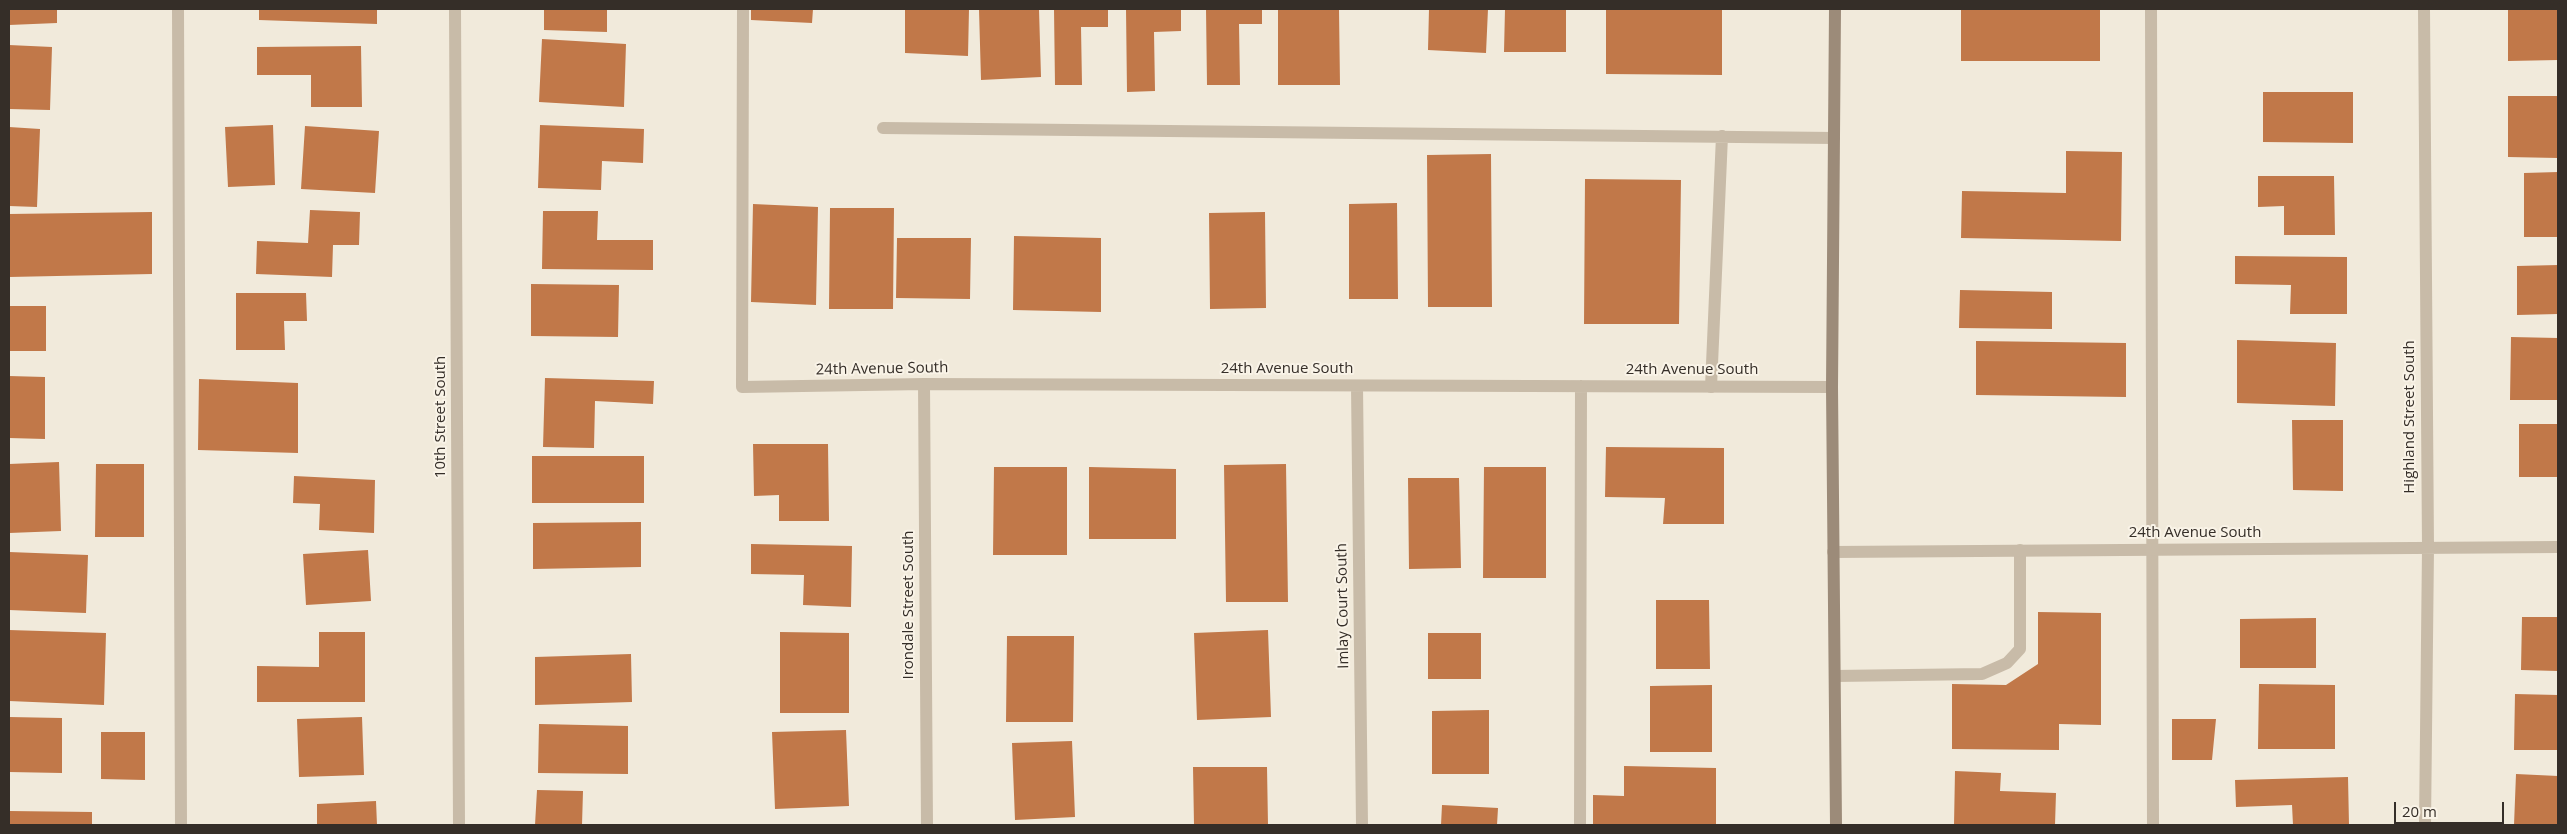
<!DOCTYPE html>
<html>
<head>
<meta charset="utf-8">
<style>
	body { margin:0 }
	#map { position:relative; width:2567px; height:834px; overflow:hidden; background:#f1eadb; font-family:"Open Sans",sans-serif }
	canvas { display:block }
	.frame { position:absolute; inset:0; border:10px solid #352e28; pointer-events:none }
	.scale { position:absolute; left:2394px; top:802px; width:110px; height:22px; box-sizing:border-box; border:2px solid #352e28; border-top:0; padding-left:6px; font-size:15px; line-height:18px; white-space:nowrap; color:#352e28; -webkit-text-stroke:4px #f9f3e7; paint-order:stroke }
</style>
</head>
<body>
<div id="map">
<canvas width="2567" height="834"></canvas>
<div class="frame"></div>
<div class="scale">20 m</div>
</div>
<script>
const ctx = document.querySelector('canvas').getContext('2d');
ctx.lineJoin = 'round';
function fill(path, color) { ctx.fillStyle = color; ctx.fill(path, 'evenodd'); }
function trace(path, color, width, dash) { ctx.strokeStyle = color; ctx.lineWidth = width; ctx.lineCap = dash ? 'butt' : 'round'; ctx.setLineDash(dash || []); ctx.stroke(path); }
function label(font, color, halo, rows, align = 'center') {
  ctx.font = font + ' "Open Sans",sans-serif'; ctx.lineWidth = 4; ctx.setLineDash([]); ctx.textBaseline = 'middle'; ctx.strokeStyle = halo; ctx.fillStyle = color; for (const [text, x, y, turn = 0] of rows) {
    ctx.save(); ctx.translate(x, y); ctx.rotate((+turn || 0) * Math.PI / 180); ctx.textAlign = isNaN(turn) ? turn : align; if (halo) ctx.strokeText(text, 0, 0); ctx.fillText(text, 0, 0); ctx.restore();
  }
}
const building = new Path2D(`
	M9 9H57V23L9 25Z
	M259 9H377V24L259 20Z
	M544 9H607V32L544 30Z
	M751 9H813L812 23 751 20Z
	M905 9H969L968 56 905 53Z
	M979 9H1039L1041 77 981 80Z
	M1054 9H1108V27H1081L1082 85H1055Z
	M1126 9H1181V31L1154 32 1155 91 1127 92Z
	M1206 9H1262V24H1239L1240 85H1207Z
	M1278 9H1339L1340 85H1278Z
	M1429 9H1488L1486 53 1428 50Z
	M1505 9H1566V52H1504Z
	M1606 9H1722V75L1606 74Z
	M1961 9H2100V61H1961Z
	M2508 9H2558V60L2508 61Z
	M542 39 626 44 624 107 539 102Z
	M9 45 52 47 50 110 9 109Z
	M361 46 362 107H311V75H257V47Z
	M2263 92H2353V143L2263 142Z
	M2508 96H2558V158L2508 157Z
	M273 125 275 185 228 187 225 127Z
	M540 125 644 129 643 163 602 161 601 190 538 188Z
	M305 126 379 131 375 193 301 189Z
	M9 127 40 129 37 207 9 206Z
	M2066 151 2122 152 2121 241 1961 238 1962 191 2066 193Z
	M1491 154 1492 307H1428L1427 155Z
	M2558 172V237H2524V173Z
	M2258 176H2334L2335 235H2284V206L2258 207Z
	M1585 179 1681 180 1679 324H1584Z
	M1397 203 1398 299H1349V204Z
	M753 204 818 207 816 305 751 302Z
	M830 208H894L893 309H829Z
	M310 210 360 212 359 245H333L332 277 256 274 257 241 308 243Z
	M543 211H598L597 240H653V270L542 269Z
	M152 212V274L9 277V214Z
	M1265 212 1266 308 1210 309 1209 213Z
	M1014 236 1101 238V312L1013 310Z
	M897 238H971L970 299 896 298Z
	M2235 256 2347 257V314H2290L2291 285 2235 284Z
	M2558 265V314L2517 315V266Z
	M531 284 619 285 618 337 531 336Z
	M1960 290 2052 292V329L1959 328Z
	M236 293H306L307 321H284L285 350H236Z
	M9 306H46V351H9Z
	M2511 337 2558 338V400H2510Z
	M2237 340 2336 343 2335 406 2237 403Z
	M1976 341 2126 343V397L1976 395Z
	M9 376 45 377V439L9 438Z
	M545 378 654 381 653 404 595 401 594 448 543 447Z
	M199 379 298 383V453L198 450Z
	M2292 420H2343V491L2293 490Z
	M2519 424H2558V477H2519Z
	M753 444H828L829 521H779V495L754 496Z
	M1606 447 1724 448V524H1663L1665 498 1605 497Z
	M532 456H644V503H532Z
	M59 462 61 531 9 533V464Z
	M96 464H144V537H95Z
	M1286 464 1288 602H1226L1224 465Z
	M994 467H1067V555H993Z
	M1089 467 1176 469V539H1089Z
	M1484 467H1546V578H1483Z
	M294 476 375 480 374 533 319 530 320 504 293 503Z
	M1408 478H1459L1461 568 1409 569Z
	M641 522V567L533 569V523Z
	M751 544 852 546 851 607 803 605 804 575 751 574Z
	M368 550 371 601 306 605 303 554Z
	M9 552 88 555 86 613 9 610Z
	M1656 600H1709L1710 669H1656Z
	M2038 612 2101 613V725L2059 724V750L1952 749V684L2006 685 2038 664Z
	M2522 617H2558V671L2521 670Z
	M2316 618V668H2240V619Z
	M9 630 106 633 104 705 9 701Z
	M1268 630 1271 717 1197 720 1194 633Z
	M319 632H365V702H257V666L319 667Z
	M780 632 849 633V713H780Z
	M1428 633H1481V679H1428Z
	M1007 636H1074L1073 722H1006Z
	M631 654 632 702 535 705V657Z
	M2259 684 2335 685V749H2258Z
	M1712 685V752H1650V686Z
	M2515 694 2558 695V750H2514Z
	M1489 710V774H1432V711Z
	M9 717 62 718V773L9 772Z
	M362 717 364 775 299 777 297 719Z
	M2172 719H2216L2212 760H2172Z
	M539 724 628 726V774L538 773Z
	M846 730 849 806 775 809 772 732Z
	M101 732H145V780L101 779Z
	M1072 741 1075 817 1015 820 1012 743Z
	M1624 766 1716 768V825L1593 824V795L1624 796Z
	M1193 767H1267L1268 825H1194Z
	M1955 771 2001 773 2000 791 2056 793 2055 825H1954Z
	M2516 774 2558 776V825H2514Z
	M2348 777 2349 825H2293L2292 805 2236 807 2235 780Z
	M537 790 583 791 582 825H535Z
	M376 801 377 825H317V804Z
	M1442 805 1498 808 1497 825H1441Z
	M9 811 92 812V825H9Z`);
const service = new Path2D(`
	M178 9 181 825
	M2151 9 2153 825
	M883 128 1834 138
	M1711 387 1722 136
	M1835 676 1982 674 2007 663 2020 649V550`);
const minor = new Path2D(`
	M455 9 459 825
	M743 9 742 387 924 384 1832 387
	M2424 9 2428 548 2425 825
	M924 384 927 825
	M1357 386 1362 825
	M1833 552 2558 547
	M1580 825 1581 386`);
const secondary = new Path2D(`
	M1835 9 1832 387 1836 825`);
const streetNames = [
	["24th Avenue South",882,369,-1],
	["24th Avenue South",1287,369],
	["24th Avenue South",1692,370],
	["10th Street South",441,417,-90],
	["Highland Street South",2410,417,-90],
	["24th Avenue South",2195,533],
	["Irondale Street South",909,605,-90],
	["Imlay Court South",1343,606,-91]
];
fill(building, '#c17849');
trace(service, '#c8bba8', 12);
trace(minor, '#c8bba8', 12);
trace(secondary, '#9c8b79', 12);
label('15px', '#352e28', '#f9f3e7', streetNames);
</script>
</body>
</html>
